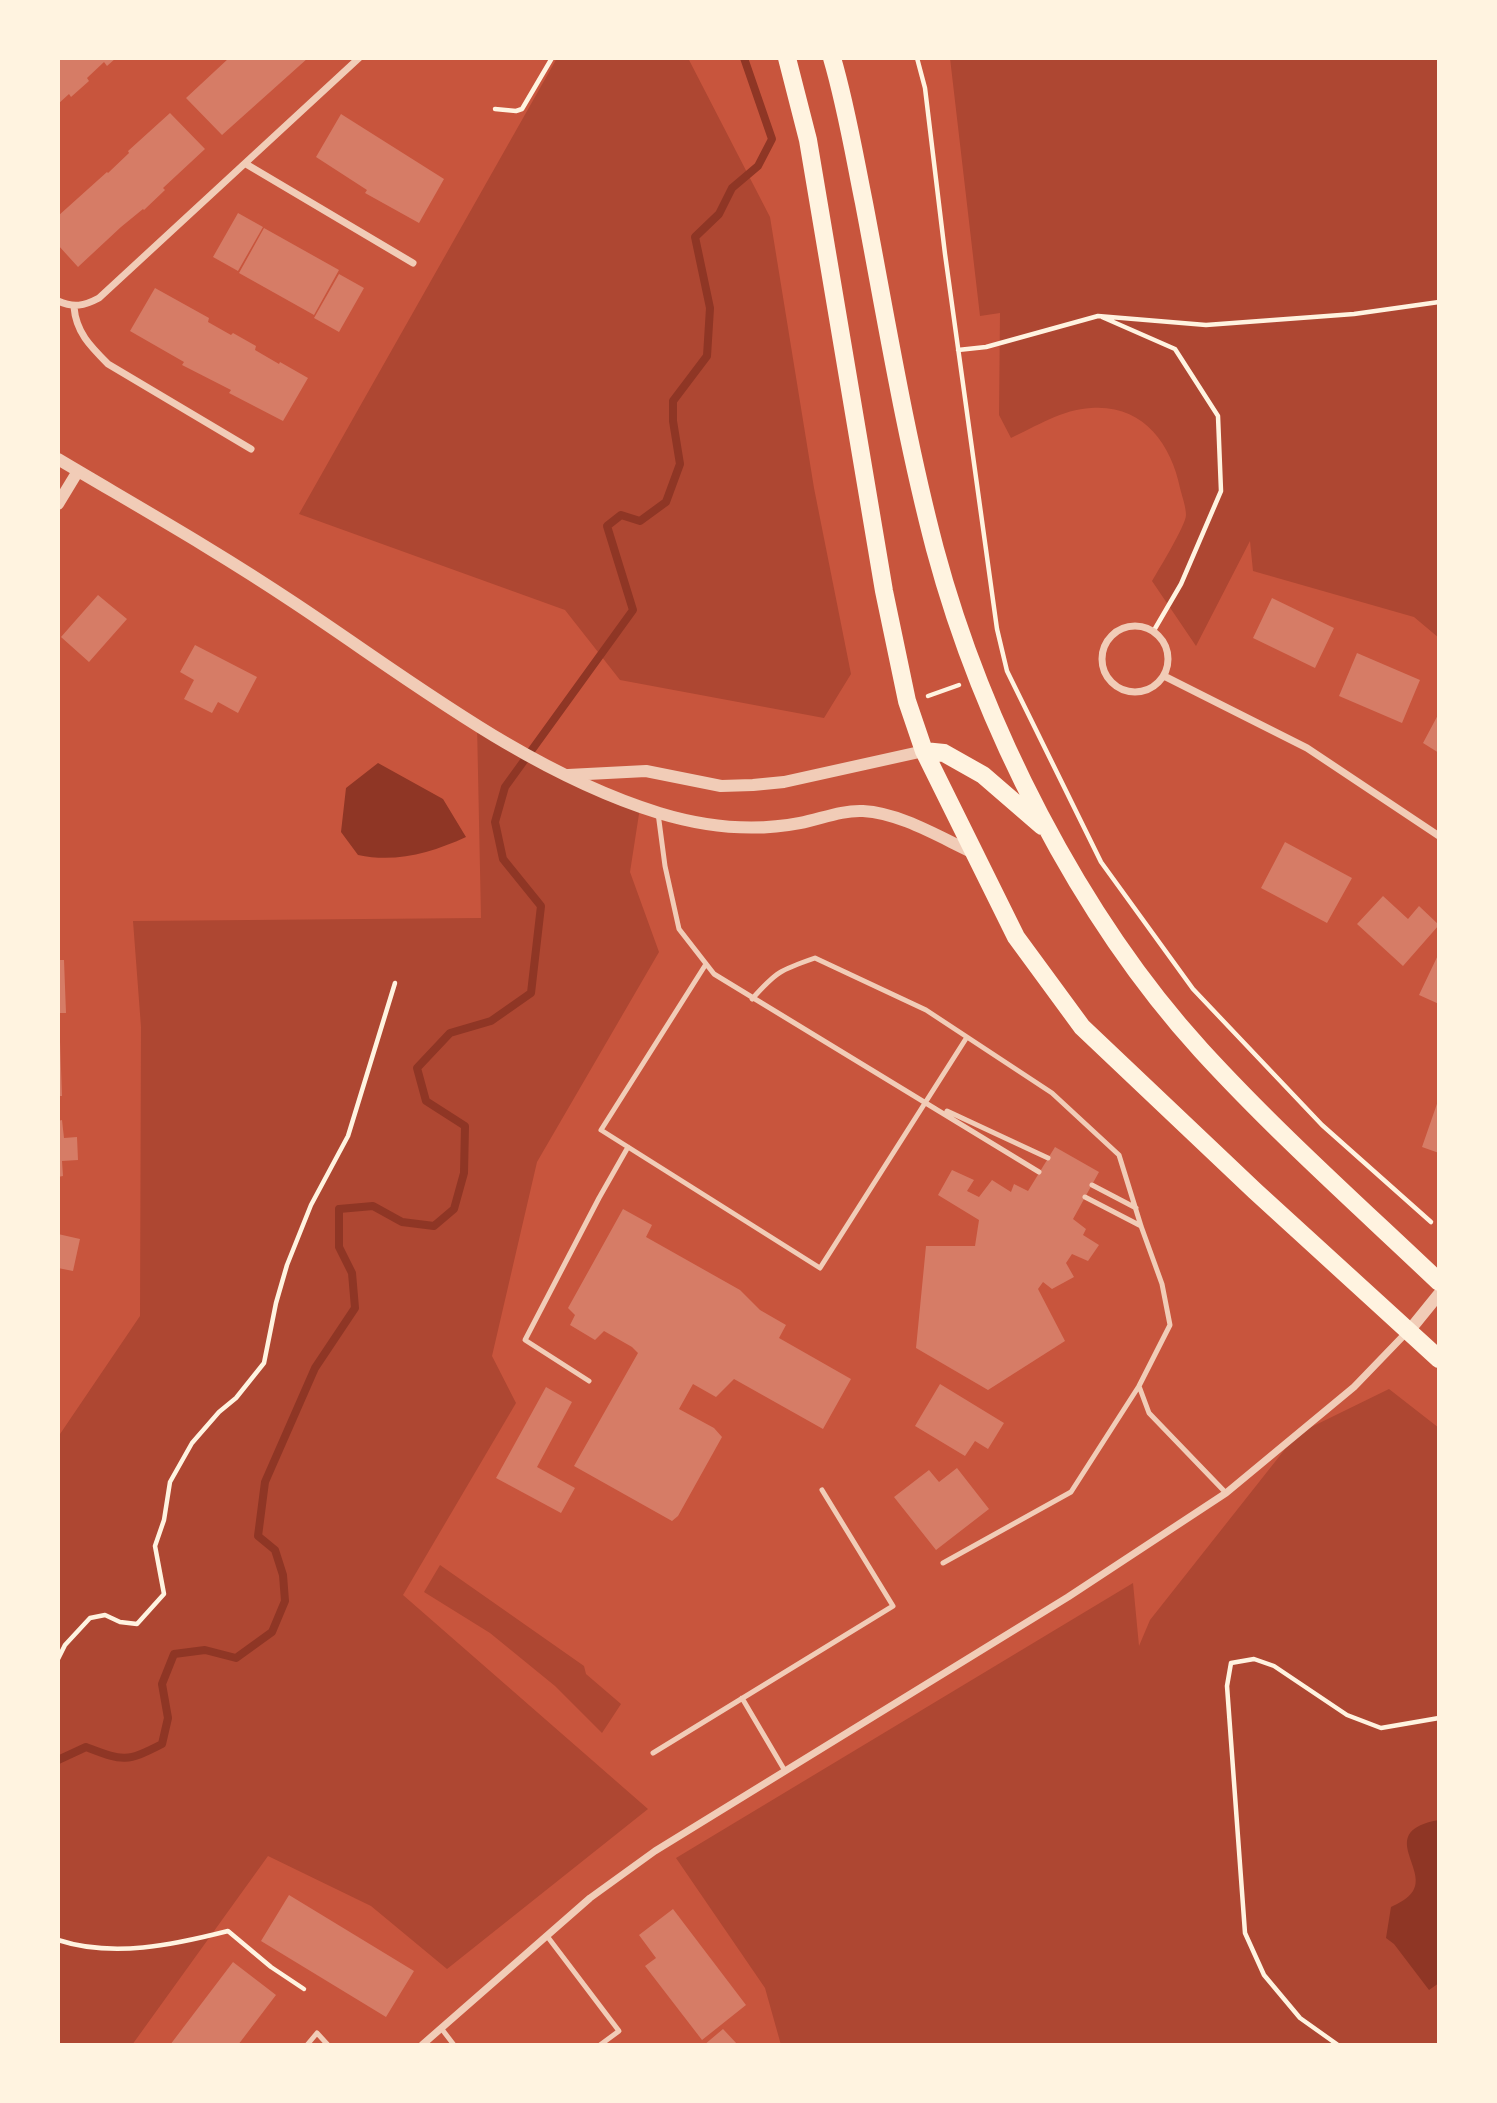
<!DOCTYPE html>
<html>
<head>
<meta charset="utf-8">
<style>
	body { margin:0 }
	#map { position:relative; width:1497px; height:2103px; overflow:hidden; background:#c8553d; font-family:Manrope,sans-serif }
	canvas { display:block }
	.frame { position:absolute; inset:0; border:60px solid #fff3e0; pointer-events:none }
</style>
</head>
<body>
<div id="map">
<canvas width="1497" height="2103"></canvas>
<div class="frame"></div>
</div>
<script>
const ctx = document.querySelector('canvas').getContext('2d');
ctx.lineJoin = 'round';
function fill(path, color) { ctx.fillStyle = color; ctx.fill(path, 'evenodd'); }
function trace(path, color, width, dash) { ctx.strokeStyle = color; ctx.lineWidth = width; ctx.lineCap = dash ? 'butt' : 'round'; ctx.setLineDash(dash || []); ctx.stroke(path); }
const green = new Path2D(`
	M557 58H688L770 217 814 488 851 674 824 718 620 680 565 610 299 514Z
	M950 58H1439V638L1414 617 1253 571 1250 541 1196 646 1152 581C1159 569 1186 525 1186 515 1186 507 1182 496 1180 488 1171 443 1142 404 1091 408 1063 409 1035 427 1011 438L999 415 1000 313 980 316Z
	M477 724 564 775 641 801 630 872 659 952 537 1162 492 1356 516 1403 403 1595 648 1809 447 1969 371 1906 268 1856 132 2045H58V1437L140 1316 141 1027 133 921 481 918Z
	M1389 1389 1439 1428V2045H781L765 1988 676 1858 1133 1583 1139 1646 1150 1620 1297 1434Z
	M440 1565 584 1666 586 1674 621 1704 602 1733 555 1686 490 1633 424 1592Z`);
const water = new Path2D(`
	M378 763 443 799 466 837C431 853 396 863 358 855L341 832 346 788Z
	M1439 1820V1983L1429 1990 1394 1944 1386 1938 1391 1907C1399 1903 1408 1899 1413 1891 1428 1868 1376 1831 1439 1820Z`);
const stream = new Path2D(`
	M58 1760 86 1747C123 1761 125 1763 162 1744L168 1718 162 1684 174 1654 205 1650 236 1658 272 1632 285 1601 283 1575 275 1550 258 1536 265 1482 315 1368 355 1308 352 1273 339 1247V1209L373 1206 402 1222 434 1226 454 1209 464 1173 465 1126 426 1101 417 1068 450 1033 491 1021 531 993 541 906 503 859 495 822 505 787 633 610 607 526 621 515 640 521 666 502 680 464 673 421V401L707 356 710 308 695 237 719 214 732 188 758 166 772 139 744 58`);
const building = new Path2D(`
	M58 58H116L107 66 104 62 87 78 89 81 71 97 69 94 58 104Z
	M229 58 230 60 232 58H308L222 135 186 98Z
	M170 113 205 149 163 188 165 190 144 210 143 209 121 227 78 267 58 245V216L107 172 108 173 129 153 128 151Z
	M341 114 444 179 419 223 365 193 367 190 316 157Z
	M238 213 263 227 238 271 213 257Z
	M264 228 339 270 314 315 239 273Z
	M339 274 364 288 339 332 314 318Z
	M155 288 209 318 208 322 231 335 233 333 256 346 255 350 279 364 280 362 308 378 283 421 229 393 231 390 182 365 184 362 130 331Z
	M98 595 127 619 89 662 61 637Z
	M1272 598 1334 628 1315 668 1253 638Z
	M195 645 257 677 238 713 218 702 212 713 184 699 194 680 180 672Z
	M1357 653 1420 680 1402 723 1339 696Z
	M1439 713V753L1423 743Z
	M1285 842 1352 878 1327 923 1261 888Z
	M1383 896 1408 919 1419 906 1439 925 1403 966 1357 924Z
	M1439 953V1004L1419 995Z
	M58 960H64L66 1013H58Z
	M58 1041H60L62 1096H58Z
	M1439 1098V1153L1422 1147Z
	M62 1120 64 1138 77 1137 78 1160 62 1161 63 1176 58 1177V1121Z
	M1055 1147 1099 1172 1073 1219 1086 1229 1083 1235 1099 1245 1088 1261 1072 1254 1066 1263 1074 1277 1052 1289 1043 1282 1038 1289 1065 1341 988 1390 916 1348 926 1246H975L979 1220 938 1195 952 1170 974 1180 967 1191 979 1197 992 1180 1011 1192 1014 1184 1028 1191Z
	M623 1209 652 1225 646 1237 740 1290 760 1310 786 1325 779 1338 851 1379 823 1429 734 1379 716 1397 693 1384 679 1409 714 1428 722 1437 678 1516 672 1521 574 1466 638 1353 632 1347 604 1331 595 1340 570 1325 575 1315 568 1308Z
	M58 1234 80 1239 73 1271 58 1268Z
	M940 1384 1004 1423 988 1449 975 1441 965 1456 915 1426Z
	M546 1387 572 1402 537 1467 575 1488 561 1513 496 1478Z
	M957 1468 989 1509 936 1550 894 1497 929 1470 939 1482Z
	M289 1895 414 1971 386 2017 261 1941Z
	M673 1909 746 2005 702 2040 645 1966 656 1958 639 1935Z
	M233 1962 276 1995 238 2045H170Z
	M723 2029 738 2045H704Z`);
const path = new Path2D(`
	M917 58 925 88 945 254 997 629 1007 671 1101 862 1193 989 1322 1125 1431 1222
	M495 109 516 111 522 109 552 58
	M1102 317 1175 349 1218 416 1221 491 1181 584 1153 632
	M958 350 986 347 1098 316 1206 325 1354 314 1439 302
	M928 696 959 685
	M58 1659 65 1645 90 1618 105 1615 120 1622 137 1624 164 1594 155 1546 164 1520 170 1482 192 1443 219 1412 236 1398 264 1363 276 1303 287 1265 311 1205 348 1136 395 983
	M58 1940C113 1958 173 1945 228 1931L271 1967 304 1989
	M1338 2045 1300 2018 1264 1975 1245 1933 1227 1686 1231 1663 1254 1659 1274 1666 1347 1715 1381 1728 1439 1718`);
const service = new Path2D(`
	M658 813 665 866 679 929 714 974 1039 1172
	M706 964 601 1130 820 1268 967 1037
	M752 999C776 972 780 970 815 958L926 1010 1052 1093 1119 1155 1141 1226 1162 1284 1170 1325 1139 1386 1149 1413 1226 1493
	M947 1111 1048 1158
	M1092 1185 1136 1208
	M1085 1197 1141 1226
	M589 1381 525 1340 599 1198 628 1147
	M943 1563 1071 1492 1139 1386
	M742 1698 785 1771
	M653 1753 893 1606 822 1490
	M547 1936 619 2031 600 2045
	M441 2028 454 2045
	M307 2045 317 2033 328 2045`);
const minor = new Path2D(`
	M246 164 413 263
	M58 301C74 308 84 306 99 298L359 58
	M74 307C76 332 90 346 108 364L251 449
	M1102 659a33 33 0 1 1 66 0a33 33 0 1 1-66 0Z
	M1164 676 1307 748 1439 836
	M422 2045 590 1898 655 1851 1068 1597 1226 1493 1354 1387 1408 1331`);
const tertiary = new Path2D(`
	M58 459C137 506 217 551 293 602 408 678 526 772 659 813 705 827 753 832 800 823 821 819 841 810 863 811 901 813 941 838 976 854
	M58 504 78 471
	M568 775 646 771 721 786 753 785 784 782 924 751
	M1409 1331 1439 1294`);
const primary = new Path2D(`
	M787 58 808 140 884 591 907 701 924 751 1016 937 1082 1027 1255 1191 1439 1359
	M832 58C846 105 854 154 864 203 886 318 905 435 935 549 982 724 1079 916 1201 1050 1276 1132 1359 1206 1439 1282
	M924 751 944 753 983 775 1042 826`);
fill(green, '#ae4732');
fill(water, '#8f3625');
trace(stream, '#8f3625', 8);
fill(building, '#d67c66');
trace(path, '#fff3e0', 4.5);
trace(service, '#f1ccb7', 5);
trace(minor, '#f1ccb7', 7);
trace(tertiary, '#f1ccb7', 12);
trace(primary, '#fff3e0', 18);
</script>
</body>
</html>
